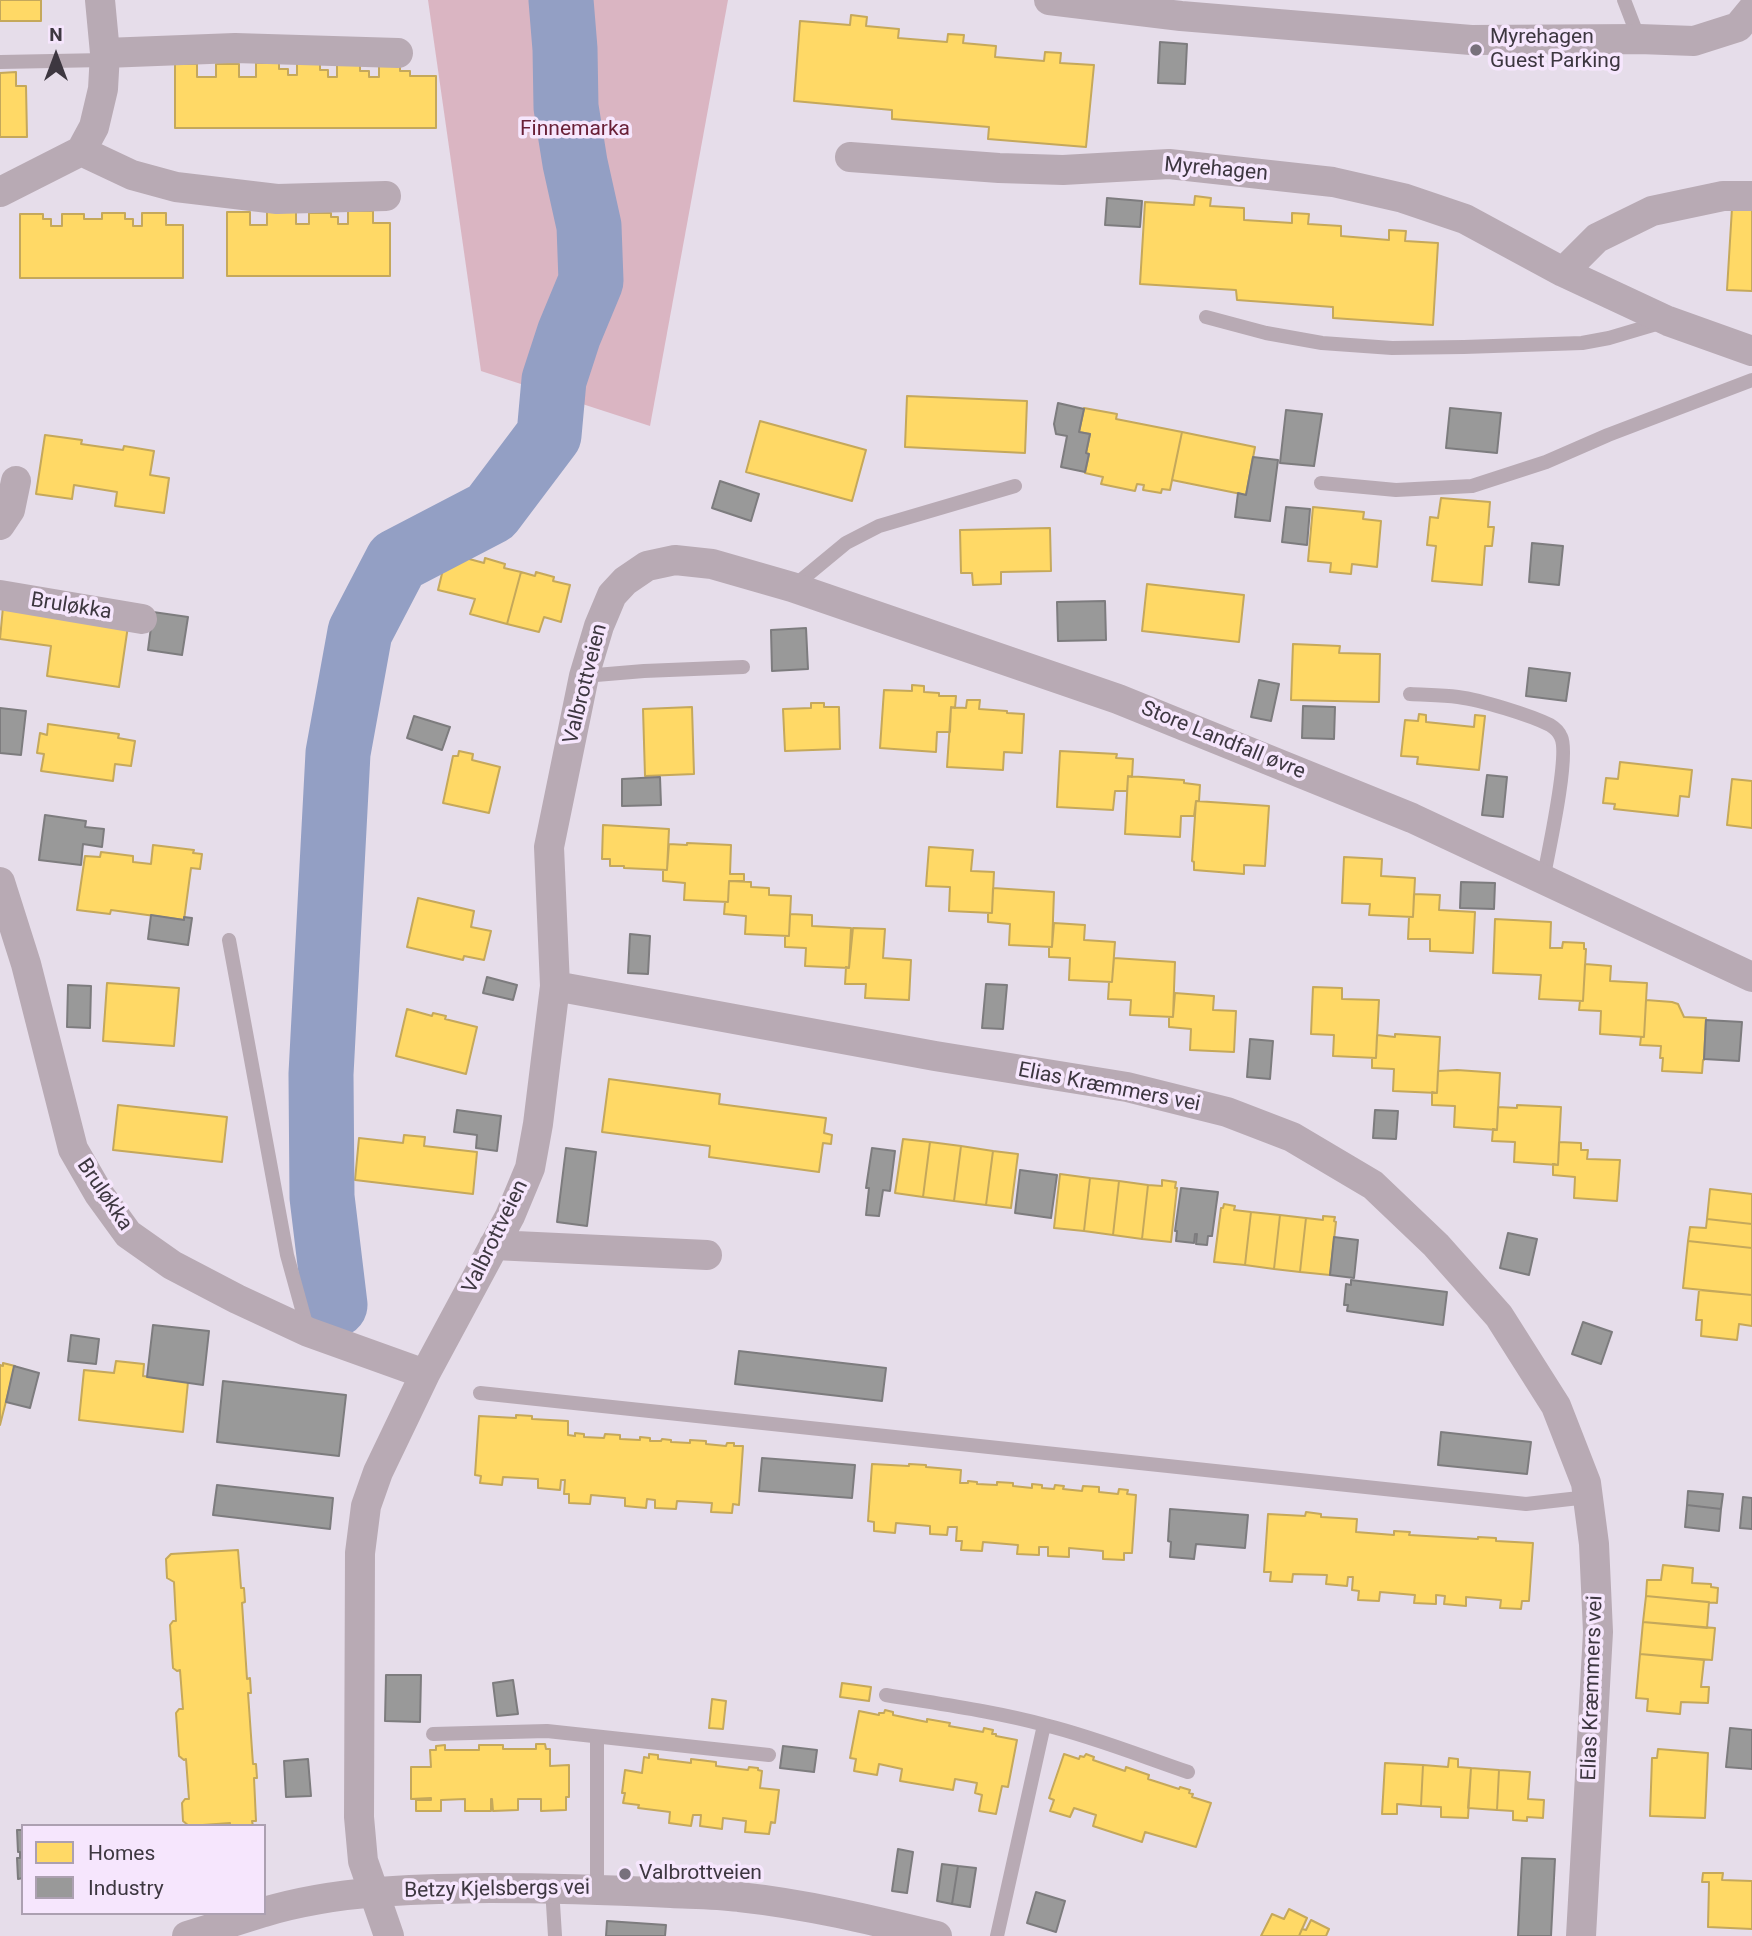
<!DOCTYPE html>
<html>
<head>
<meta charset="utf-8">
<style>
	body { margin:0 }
	#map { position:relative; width:1752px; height:1936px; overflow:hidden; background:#e6ddea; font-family:Roboto,sans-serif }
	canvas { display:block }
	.legend { position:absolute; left:21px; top:1824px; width:245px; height:91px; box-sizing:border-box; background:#f6e6fd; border:2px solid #aca0b1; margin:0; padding:9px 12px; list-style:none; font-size:21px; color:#3d3740 }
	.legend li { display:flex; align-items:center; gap:14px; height:35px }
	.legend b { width:35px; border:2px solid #aca0b1 }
	.north { position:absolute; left:21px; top:21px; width:70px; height:70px; -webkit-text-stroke:5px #f6e6fd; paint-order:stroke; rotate:0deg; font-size:19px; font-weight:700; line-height:28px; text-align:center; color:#3d3740 }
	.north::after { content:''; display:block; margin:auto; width:24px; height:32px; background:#3d3740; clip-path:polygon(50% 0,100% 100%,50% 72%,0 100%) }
</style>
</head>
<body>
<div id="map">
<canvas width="1752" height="1936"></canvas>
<ul class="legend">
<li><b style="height:19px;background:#ffd966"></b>Homes</li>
<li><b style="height:19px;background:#999"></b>Industry</li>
</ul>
<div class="north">N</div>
</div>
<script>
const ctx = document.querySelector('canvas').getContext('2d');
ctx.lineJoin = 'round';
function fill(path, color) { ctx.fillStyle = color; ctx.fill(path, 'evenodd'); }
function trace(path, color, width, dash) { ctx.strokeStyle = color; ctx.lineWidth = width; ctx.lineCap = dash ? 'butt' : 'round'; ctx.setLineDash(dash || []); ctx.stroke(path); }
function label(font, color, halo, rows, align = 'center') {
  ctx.font = font + ' Roboto,sans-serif'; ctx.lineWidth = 7; ctx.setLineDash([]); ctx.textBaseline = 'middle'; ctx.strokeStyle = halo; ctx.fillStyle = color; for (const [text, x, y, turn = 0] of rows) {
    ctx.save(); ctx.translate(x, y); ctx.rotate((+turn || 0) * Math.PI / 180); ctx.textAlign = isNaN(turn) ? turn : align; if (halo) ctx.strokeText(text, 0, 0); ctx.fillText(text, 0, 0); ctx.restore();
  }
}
const forest = new Path2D(`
	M428 0H728L650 426 481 371Z`);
const homes = new Path2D(`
	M0 0H41V21H0Z
	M851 15 867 17 866 26 899 29 898 38 947 42 948 34 964 35 963 43 996 46 995 57 1044 61 1045 52 1061 53 1060 63 1094 65 1086 147 988 139 989 127 892 119V110L794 101 800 21 850 25Z
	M256 63H279V69H288V75H297V63H320V70H328V77H337V65H360V71H369V77H379V65H400V71H410V76H436V128H175V64H197V77H216V64H239V77H256Z
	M16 72V86H26L27 137H0V73Z
	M1195 196 1211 198 1210 206 1244 208V220L1292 223V213L1309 214 1308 224 1341 226V236L1389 240V230L1406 231 1405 241 1438 243 1433 325 1333 318V307L1237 300 1236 290 1140 284 1145 202 1194 205Z
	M1732 208 1752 210V291L1727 290Z
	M348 211H373V223H390V276H227V212H250V225H267V212H296V224H309V213H331V217H338V224H348Z
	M102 213H125V219H133V226H142V213H166V225H183V278H20V214H43V219H51V226H62V214H84V219H102Z
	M907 396 1027 401 1025 453 905 447Z
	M1084 408 1117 414 1116 419 1182 432 1170 490 1162 489 1161 493 1143 490 1144 485 1137 484 1135 491 1101 484 1103 477 1085 473 1089 454 1086 453 1090 434 1079 432Z
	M760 421 866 450 852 501 746 472Z
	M1182 432 1255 447 1246 495 1172 480Z
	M45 435 82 440 81 444 123 450 124 446 154 451 150 475 169 478 164 513 115 506 117 492 74 485 72 499 36 494Z
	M1441 498 1490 502 1488 527H1494L1492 546H1485L1482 585 1432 581 1436 546 1427 545 1430 517 1438 518Z
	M1313 507 1364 512 1363 519 1381 521 1377 567 1352 564 1351 574 1330 572 1331 563 1308 561Z
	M1050 528 1051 571 1001 572V584L973 585 972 573H961L960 530Z
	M447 553 484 563 485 558 505 564 504 568 521 572 507 624 470 614 475 599 438 590Z
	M521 572 535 576 536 572 554 577 553 581 570 585 561 622 544 617 539 632 507 624Z
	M1147 584 1244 595 1239 642 1142 631Z
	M3 607 128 626 119 687 47 676 51 646 0 639Z
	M1293 644 1340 646 1339 653 1380 654 1379 702 1291 700Z
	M912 685 924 686V692L939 693V696H956L955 708 951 707 950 732H937L936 752 880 748 884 690 912 691Z
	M967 700H980L979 709 1007 711V713L1024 714 1022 753 1004 752 1003 770 947 767 951 707 966 708Z
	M811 703H824V707H839L840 749 785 751 783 709 811 708Z
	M692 707 694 774 645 776 643 709Z
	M1419 714 1426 715V722L1474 727 1475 715 1485 716 1479 770 1417 764 1418 757 1401 756 1405 720 1418 721Z
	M48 724 119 734 118 738 135 741 131 766 115 764 113 781 41 771 44 754 37 753 40 733 47 735Z
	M459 751 473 754 472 760 500 767 489 813 443 803 453 756H458Z
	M1060 751 1117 754 1116 758 1133 759 1132 777 1128 776 1127 791H1115L1113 810 1057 807Z
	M1620 762 1692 770 1689 797 1680 796 1678 816 1614 809 1615 804 1603 803 1606 778 1618 779Z
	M1128 776 1184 780V783L1200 785 1199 801H1196L1194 816H1181L1180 837 1125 834Z
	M1732 779 1752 781V828L1727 825Z
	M1196 801 1269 806 1265 866 1244 865V874L1194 870V862L1192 861Z
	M603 825 669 829 667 870 624 868V866H610V859H602Z
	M687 843 731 845 730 874H744V881H729L728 902 684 900 685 883 663 881V870H667L669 844 687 845Z
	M153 845 194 850 193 853 202 854 200 869 191 868 184 920 111 910 110 914 77 910 85 856 100 857 101 852 133 856V862L151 864Z
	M929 847 973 850 971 871 994 872 992 913 949 911 950 887 926 886Z
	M1344 857 1382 859 1381 876 1415 878 1413 917 1369 915 1370 904 1342 903Z
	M729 881 751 882V887L769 888V895L791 896 789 936 745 934 746 916 724 914 725 902H728Z
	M993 888 1054 892 1052 947 1009 945 1010 924 988 922V913H992Z
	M1414 894 1440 895 1439 910 1475 912 1473 953 1430 951V939H1408L1409 917H1413Z
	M418 898 474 911 471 927 491 931 484 960 464 956 463 960 407 947Z
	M790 914 812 915V926L851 928 849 968 805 966 806 948 785 947V936H789Z
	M1495 919 1551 922 1550 948H1562L1563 942 1584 943V949H1586L1583 1001 1539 999 1541 975 1493 973Z
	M1054 923 1085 925 1084 940 1115 942 1112 982 1069 980 1070 958 1049 957V947H1052Z
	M853 928 885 929 883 958 911 960 909 1000 865 998 866 984H845L846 967 849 968Z
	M1114 958 1175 962 1173 1017 1130 1015 1131 1000 1108 999 1109 982H1112Z
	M1585 964 1611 966 1610 981 1647 983 1644 1037 1600 1034 1601 1011 1579 1010 1580 1001H1583Z
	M107 983 179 988 174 1046 103 1041Z
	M1313 987 1342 988V999L1379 1000 1376 1058 1333 1056 1334 1035 1311 1034Z
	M1175 993 1214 996 1213 1010 1236 1011 1234 1052 1190 1050 1191 1029 1169 1027V1017H1173Z
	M1646 1000 1672 1002 1678 1004 1684 1017 1706 1018 1704 1060H1703L1702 1073 1662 1071 1663 1058H1660L1661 1046 1640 1045 1641 1037H1644Z
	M407 1009 432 1016 433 1013 446 1016 445 1019 477 1027 466 1074 396 1056Z
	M1395 1034 1440 1037 1437 1093 1393 1091 1394 1069 1372 1068V1058H1376L1377 1035 1395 1037Z
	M1457 1070 1500 1073 1497 1130 1454 1127 1455 1106 1432 1105V1092L1437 1093 1438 1071Z
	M609 1079 720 1094 719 1104 826 1118 824 1133 832 1135 831 1144 823 1143 819 1172 709 1157 710 1146 602 1132Z
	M118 1105 227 1117 222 1162 113 1150Z
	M1517 1105 1561 1107 1558 1165 1514 1162 1515 1142 1492 1141 1493 1129 1497 1130 1498 1107 1517 1108Z
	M404 1135 425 1137 424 1146 477 1152 473 1194 355 1180 359 1138 403 1143Z
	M903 1139 930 1142 923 1197 895 1193Z
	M930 1142 961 1146 954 1201 923 1197Z
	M1559 1142 1581 1143V1150H1588L1587 1159 1620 1160 1617 1201 1574 1198 1575 1177 1553 1175V1164L1558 1165Z
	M961 1146 993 1151 986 1205 954 1201Z
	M993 1151 1018 1154 1011 1208 986 1205Z
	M1060 1174 1090 1178 1084 1231 1054 1228Z
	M1090 1178 1119 1181 1113 1235 1084 1231Z
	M1162 1180 1176 1182 1175 1188H1177L1171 1242 1142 1239 1148 1185 1162 1186Z
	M1119 1181 1148 1185 1142 1239 1113 1235Z
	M1710 1189 1752 1194V1224L1707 1219Z
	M1224 1204 1235 1206 1234 1210 1251 1212 1245 1265 1214 1262 1221 1208H1223Z
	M1251 1212 1280 1215 1274 1269 1245 1265Z
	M1280 1215 1306 1218 1300 1272 1274 1269Z
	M1323 1216 1335 1217 1334 1221 1336 1222 1330 1275 1300 1272 1306 1218 1323 1220Z
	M1707 1219 1752 1224V1248L1688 1241 1690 1227 1706 1228Z
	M1688 1241 1752 1248V1295L1683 1288Z
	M1699 1290 1752 1295V1326L1739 1324 1737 1340 1701 1336 1702 1320H1696Z
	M116 1361 144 1364 143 1376 188 1382 183 1432 79 1420 84 1370 114 1373Z
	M3 1363 15 1366 0 1425V1365L3 1366Z
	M516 1415 532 1416V1419L568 1421V1435L575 1436V1433L584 1434V1437L604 1438 605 1434 620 1435V1439L640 1440V1437L650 1438V1441H661L662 1439 671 1440V1442L690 1443V1440L706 1441V1444L726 1446 727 1443H734V1446H743L739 1505 733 1504 732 1513 711 1512 712 1503 677 1501 676 1509 655 1508V1500L647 1499 646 1508 625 1506V1498L591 1495 590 1504 569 1503V1494H564L565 1480H561L560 1490 538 1488V1479L503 1477 502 1485 480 1483 481 1476 475 1475 479 1416 516 1418Z
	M872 1464 909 1466V1464L926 1465V1467L961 1470 960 1483H968V1481L977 1482V1484L997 1485V1482L1013 1483V1486L1032 1488V1484L1042 1485V1488L1054 1489 1055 1485 1064 1486 1063 1489 1082 1491 1083 1486 1099 1487V1492L1118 1494 1119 1489 1128 1490 1127 1494 1136 1495 1132 1553H1124V1560L1103 1559V1551L1069 1548V1557L1048 1556V1547H1039V1555L1017 1554 1018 1545 983 1542 982 1551 961 1550 962 1541H956L957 1527H948L947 1535 930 1534V1526L896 1523 895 1533 874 1531V1522L868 1521Z
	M1306 1512 1321 1514V1517L1357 1519 1356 1532 1394 1535V1531L1410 1532 1409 1535 1478 1539V1537L1496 1538V1541L1533 1543 1529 1601H1522L1521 1609 1500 1608 1501 1600 1466 1597V1606L1444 1604 1445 1596 1436 1595V1604L1414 1603 1415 1595 1380 1592 1379 1601 1358 1600 1359 1591 1352 1590 1353 1577H1348L1347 1586 1326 1584 1327 1575 1293 1574 1292 1582 1270 1581 1271 1572H1264L1268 1514 1305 1516Z
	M238 1550 241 1588H244L245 1602 242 1603 247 1679 250 1678 251 1693H248L253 1764H256L257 1778H254L256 1821H252L253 1826H230V1823L189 1826 183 1821 182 1803 185 1799H189L186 1759 184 1760 179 1756 176 1713 179 1709H183L180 1670 177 1671 173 1668 170 1625 173 1621H176L174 1582 167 1578 166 1559 171 1554Z
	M1663 1565 1693 1568 1692 1583 1711 1584V1587L1718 1588 1717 1603 1646 1596 1647 1580H1661Z
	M1646 1596 1709 1602 1707 1628 1643 1622Z
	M1643 1622 1715 1628 1712 1660 1640 1654Z
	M1640 1654 1704 1660 1701 1687H1709L1708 1703 1681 1702 1680 1714 1647 1711 1648 1699 1636 1698Z
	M842 1683 871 1687 869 1701 840 1697Z
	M712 1699 726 1701 723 1729 709 1728Z
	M885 1710 893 1712V1715L927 1722V1719L950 1723 949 1726 983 1732 984 1728 993 1730 992 1734H996V1736L1017 1740 1008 1787 1002 1786 996 1814 979 1811 982 1795 975 1793 977 1783 955 1779 953 1790 900 1781 902 1769 879 1764 877 1775 854 1771 856 1759 850 1758 859 1711 879 1715V1713H884Z
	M536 1744H545L546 1749H550V1766L569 1765V1797H566V1810L541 1811V1799H518V1810L493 1811 492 1799H491V1811H465V1799L441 1800V1811H416V1800H431V1798L411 1799V1767H431L430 1750H436V1746L445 1745V1750H479V1745H503V1749H536Z
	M1658 1749 1708 1753 1705 1818 1650 1816 1652 1758H1657Z
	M649 1754 658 1755V1759L691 1763V1759L716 1762V1766L748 1770 749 1767 758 1768V1770L762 1771 760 1788 779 1790 775 1823 771 1822 769 1834 745 1832 746 1821 723 1818 722 1829 700 1826 701 1815H693L691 1826 669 1823 670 1812 638 1808 639 1805 623 1803 625 1793H622L625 1770 642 1773 644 1757 649 1758Z
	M1064 1754 1079 1759 1080 1756 1084 1757 1086 1754 1094 1757 1093 1760 1125 1771 1126 1767 1149 1775 1148 1779 1179 1789 1180 1787 1190 1790 1189 1793 1193 1794 1192 1797 1211 1803 1196 1847 1145 1832 1142 1842 1093 1826 1096 1815 1074 1808 1070 1817 1050 1811 1054 1800 1049 1798Z
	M1449 1758 1458 1759V1767L1471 1768 1468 1818 1441 1817V1807L1421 1806 1423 1765 1448 1767Z
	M1385 1763 1423 1765 1421 1806 1397 1804V1814H1382Z
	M1471 1768 1499 1770 1497 1810 1468 1808Z
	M1499 1770 1530 1772 1528 1799 1544 1800 1543 1818 1527 1817V1821L1513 1820V1811L1497 1810Z
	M1703 1873H1723L1722 1880 1752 1881V1929L1708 1927 1709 1882H1702Z
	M1289 1909 1307 1918 1299 1936H1261L1272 1914 1284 1919Z
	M1311 1920 1329 1929 1326 1936H1299L1302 1929 1306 1930Z`);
const industry = new Path2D(`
	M1160 42 1187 44 1185 84 1158 83Z
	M1107 198 1142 201 1140 227 1105 225Z
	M1058 403 1084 409 1079 432 1090 434 1086 453 1089 454 1085 472 1061 467 1067 436 1056 434 1054 424Z
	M1450 408 1501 413 1497 453 1446 448Z
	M1286 410 1322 414 1314 466 1280 463Z
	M1253 457 1278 460 1270 521 1235 517 1238 493 1246 495Z
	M720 481 759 494 751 521 712 508Z
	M1286 507 1310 509 1307 545 1282 542Z
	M1532 543 1563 546 1559 585 1529 582Z
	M1105 601 1106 640 1058 641 1057 602Z
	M153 612 188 617 182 655 148 650Z
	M806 628 808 669 772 671 771 630Z
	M1529 668 1570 673 1566 701 1526 696Z
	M1259 680 1279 684 1271 721 1251 717Z
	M1303 706 1335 707 1334 739 1302 738Z
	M0 708 26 711 21 755 0 753Z
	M414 716 450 727 442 750 407 738Z
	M1487 775 1507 777 1503 817 1482 815Z
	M660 777 661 805 622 806V779Z
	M45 815 86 821 85 827 104 829 102 847 83 844 81 865 39 860Z
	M1461 882 1495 883 1494 909 1460 908Z
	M151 915 184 920V917L192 918 188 945 148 939Z
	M630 934 650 936 648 974 628 973Z
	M487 977 517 985 513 1000 483 993Z
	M986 984 1007 985 1003 1029 982 1028Z
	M68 985 91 986 90 1028 67 1027Z
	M1706 1020 1742 1022 1739 1061 1704 1059Z
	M1250 1039 1273 1041 1270 1079 1247 1077Z
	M457 1110 501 1116 497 1151 476 1148 477 1135 454 1132Z
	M1375 1110 1398 1111 1396 1139 1373 1138Z
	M566 1148 596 1152 587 1226 557 1222Z
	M872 1148 895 1151 890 1191 883 1190 879 1216 866 1215 869 1188H866Z
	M1020 1170 1057 1175 1051 1218 1015 1213Z
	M1181 1188 1218 1192 1212 1236H1208L1207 1245 1196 1244 1197 1234H1195L1194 1243 1176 1241 1177 1231H1175Z
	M1508 1233 1537 1239 1529 1275 1500 1268Z
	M1334 1237 1358 1240 1354 1278 1330 1275Z
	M1351 1280 1447 1292 1443 1325 1347 1311 1348 1305H1344L1346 1284 1351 1285Z
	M1583 1322 1612 1332 1601 1364 1572 1354Z
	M153 1325 209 1331 203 1385 147 1377Z
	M71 1335 99 1339 96 1364 68 1361Z
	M739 1351 886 1368 882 1401 735 1384Z
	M14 1366 39 1373 30 1408 6 1402Z
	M223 1381 346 1395 339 1456 217 1442Z
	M1441 1432 1531 1442 1527 1474 1438 1465Z
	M762 1458 855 1465 852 1498 759 1491Z
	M217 1485 333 1498 330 1529 213 1515Z
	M1688 1491 1723 1494 1721 1509 1687 1505Z
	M1743 1497 1752 1498V1529L1740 1528Z
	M1687 1505 1721 1509 1719 1531 1685 1527Z
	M1170 1509 1248 1515 1245 1548 1196 1544 1194 1559 1170 1557 1171 1542 1168 1541Z
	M386 1675H421L420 1722 385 1721Z
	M513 1680 518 1714 497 1716 493 1683Z
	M1730 1728 1752 1730V1769L1726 1767Z
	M783 1746 817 1750 814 1772 780 1768Z
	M308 1759 311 1796 286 1797 284 1761Z
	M17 1830H23V1878L18 1879 17 1858H20V1852H18Z
	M898 1849 913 1852 907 1893 892 1891Z
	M1522 1858 1555 1859 1551 1936H1518Z
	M942 1864 958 1866 952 1904 937 1901Z
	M958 1866 976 1868 970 1907 952 1904Z
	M1036 1892 1065 1901 1056 1932 1027 1923Z
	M607 1921 666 1925 665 1936H606Z`);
const river = new Path2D(`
	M335 1305 322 1197 321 1074 338 753 360 632 397 561 491 512 549 435 554 380 569 334 591 281 589 226 575 163 566 107 565 49 561 0`);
const lane = new Path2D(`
	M1624 0 1639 39
	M0 62 105 60
	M1206 317 1266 333 1322 343 1392 348 1464 347 1582 343 1609 338 1663 322
	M1321 483 1396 490 1472 486 1546 462 1608 435 1752 380
	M794 586 846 543 879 526 1015 486
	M584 676 644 671 743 667
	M1410 694C1426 695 1442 695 1458 697 1481 700 1530 715 1550 725 1555 728 1559 732 1561 737 1570 755 1548 854 1543 880
	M229 940 287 1255 308 1331
	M480 1393 1526 1504 1588 1497
	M886 1695C939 1704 993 1711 1045 1725 1094 1737 1141 1756 1188 1772
	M433 1734 547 1731 769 1755
	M552 1888 555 1936
	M597 1889V1737
	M997 1936 1044 1725`);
const street = new Path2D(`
	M1049 0 1181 16 1471 40 1639 39 1694 41 1738 27 1752 10
	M105 53 235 48 398 53
	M81 151 132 175 176 187 277 199 386 196
	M850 157 999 168 1063 170 1169 164 1333 182 1403 198 1465 219 1563 272 1668 321 1752 351
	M0 192 81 151 94 127 103 89 105 53 100 0
	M1563 272 1597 238 1652 211 1723 196H1752
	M0 525 10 510 16 481
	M0 595 142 619
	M0 882 26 964 73 1149 99 1194 128 1234 172 1265 237 1299 308 1332 425 1374
	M555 986 935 1056 1127 1087 1227 1112 1292 1137 1373 1185 1436 1245 1499 1316 1556 1406 1586 1483 1594 1544 1598 1632 1581 1936
	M494 1245 707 1255
	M264 1912C338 1890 414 1889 490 1888 551 1888 610 1890 671 1893 693 1894 717 1894 739 1897 806 1904 872 1920 937 1936
	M187 1936 261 1913
	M389 1936 363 1861 359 1817 360 1553 366 1506 378 1472 425 1374 510 1216 530 1168 538 1124 555 986 549 847 584 676 599 626 612 595 625 581 647 566 675 560 712 564 792 587 1118 699 1412 818 1752 977`);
const markers = [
	[1476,50,7,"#78717c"],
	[625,1874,7,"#78717c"]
];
const poiNames = [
	["Myrehagen",1490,38],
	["Guest Parking",1490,62],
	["Valbrottveien",639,1874]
];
const parkNames = [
	["Finnemarka",575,130]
];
const streetNames = [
	["Myrehagen",1216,170,5],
	["Bruløkka",71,607,9],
	["Valbrottveien",586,684,-76],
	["Store Landfall øvre",1223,741,22],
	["Elias Kræmmers vei",1109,1088,11],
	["Bruløkka",104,1195,56],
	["Valbrottveien",496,1237,-64],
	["Elias Kræmmers vei",1593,1688,-88],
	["Betzy Kjelsbergs vei",497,1890,-1]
];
fill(forest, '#dab5c2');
fill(homes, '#ffd966');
trace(homes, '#c5a85b', 2);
fill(industry, '#999');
trace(industry, '#7d7c7e', 2);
trace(river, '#939fc4', 65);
trace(lane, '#b8aab4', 14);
trace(street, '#b8aab4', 30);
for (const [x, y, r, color] of markers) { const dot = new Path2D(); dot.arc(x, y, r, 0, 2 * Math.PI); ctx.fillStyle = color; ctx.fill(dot); trace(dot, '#f6e6fd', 2.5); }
label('21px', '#3d3740', '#f6e6fd', poiNames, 'left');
label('21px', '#681f36', '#f6e6fd', parkNames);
label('21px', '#3d3740', '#f6e6fd', streetNames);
</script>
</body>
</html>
